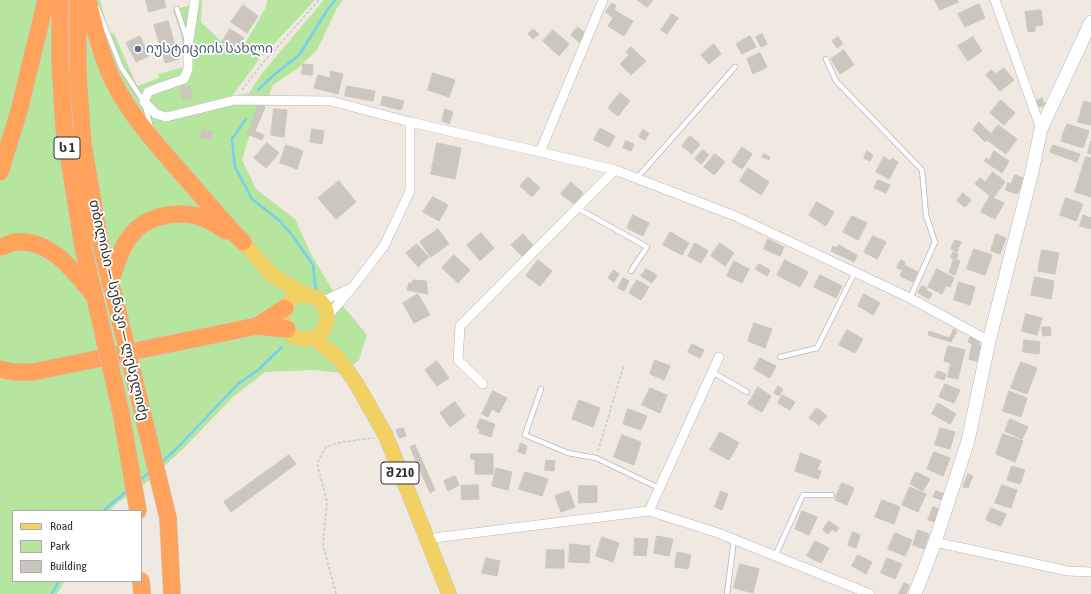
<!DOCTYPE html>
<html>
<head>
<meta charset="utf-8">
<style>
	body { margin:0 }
	#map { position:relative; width:1091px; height:594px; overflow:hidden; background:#efe9e1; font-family:"Asap Condensed",sans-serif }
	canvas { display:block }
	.legend { position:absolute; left:12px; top:510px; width:130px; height:72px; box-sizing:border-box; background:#fff; border:1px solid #ababab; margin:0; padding:5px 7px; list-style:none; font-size:12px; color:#2e2e2e }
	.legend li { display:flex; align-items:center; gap:8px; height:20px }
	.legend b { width:20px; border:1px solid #ababab }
</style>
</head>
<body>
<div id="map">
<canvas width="1091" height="594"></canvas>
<ul class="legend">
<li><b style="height:5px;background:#f2d163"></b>Road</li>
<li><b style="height:11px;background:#b6e59e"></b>Park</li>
<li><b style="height:11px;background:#cbc7bf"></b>Building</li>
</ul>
</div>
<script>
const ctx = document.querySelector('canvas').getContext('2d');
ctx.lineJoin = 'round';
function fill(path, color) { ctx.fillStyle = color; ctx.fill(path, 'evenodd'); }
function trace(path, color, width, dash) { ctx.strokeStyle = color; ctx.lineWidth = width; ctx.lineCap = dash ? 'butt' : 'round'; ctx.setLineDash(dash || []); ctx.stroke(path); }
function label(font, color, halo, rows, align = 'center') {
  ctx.font = font + ' "Asap Condensed","Noto Sans Georgian",sans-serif'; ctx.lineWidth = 3.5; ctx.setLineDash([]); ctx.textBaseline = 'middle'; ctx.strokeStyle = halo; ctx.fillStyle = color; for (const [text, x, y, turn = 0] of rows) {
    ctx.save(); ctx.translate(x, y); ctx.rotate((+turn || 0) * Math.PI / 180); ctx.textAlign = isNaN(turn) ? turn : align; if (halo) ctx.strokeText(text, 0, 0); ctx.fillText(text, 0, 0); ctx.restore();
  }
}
const green = new Path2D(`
	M0 0H100L109 34 114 33 137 86 159 78 158 74 185 67 182 36 173 10 190 5V0H202L201 22 234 54 242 49 266 7 267 0H315L258 61 232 96 249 93 263 72 324 0H343L337 8 317 50 297 69 273 85 264 108 250 134 242 160 256 189 295 219 311 254 339 301 367 335 359 360 343 373 313 370 265 372 233 397 183 449 147 482 116 504 110 511H13V581H65L57 594H0Z`);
const stream = new Path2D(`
	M258 90 274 75 299 55 328 9 335 0
	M246 119 232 139 235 167 252 199 280 221 292 235 313 265 316 291
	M161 463 177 448 238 384 258 370 282 347
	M139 481 151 471
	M103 511 128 490
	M52 594 59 581`);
const building = new Path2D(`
	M146 0H164L166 7 149 12Z
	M638 0H653L647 7Z
	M935 0H957L958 2 940 10Z
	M612 3 616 6 614 10 633 21 624 36 608 26 613 18 606 12Z
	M979 4 985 18 965 27 958 14Z
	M243 5 258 16 247 33 231 22Z
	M1041 10 1043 25 1035 26V31L1028 32 1025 12Z
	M672 14 678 18 667 34 661 30Z
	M168 21 179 59 165 63 154 25Z
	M578 27 584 32 580 43 571 35Z
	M230 29 244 38 237 51 222 42Z
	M533 29 539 34 533 39 528 34Z
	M553 30 569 44 559 56 543 41Z
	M762 34 767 44 761 47 756 37Z
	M140 36 149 56 136 62 126 43Z
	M750 36 756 47 742 54 736 44Z
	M838 37 843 44 837 48 832 41Z
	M973 37 982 51 968 61 958 46Z
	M714 44 721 54 709 64 701 55Z
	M631 47 646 61 631 75 620 64 629 55 626 52Z
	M844 50 854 65 840 74 831 59Z
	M760 53 767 67 753 74 747 59Z
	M303 64 313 65 312 75 302 74Z
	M1004 68 1014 80 1000 91 990 79Z
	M991 70 995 73 990 79 986 76Z
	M331 71 343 74 338 94 314 88 318 75 330 78Z
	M433 73 455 80 449 97 428 90Z
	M190 86 192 98 182 100 180 88Z
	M347 86 375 91 373 101 345 96Z
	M620 93 630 101 618 116 608 108Z
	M383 96 404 101 401 110 381 105Z
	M1042 98 1045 105 1039 107 1036 101Z
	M1001 100 1015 113 1004 125 990 113Z
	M1084 101 1091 103V125L1078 122Z
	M259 104 265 107 255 131 250 129Z
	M274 109 287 110 284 137 271 135Z
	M445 109 453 112 449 124 442 121Z
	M979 122 991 134 985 142 973 130Z
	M1067 124 1089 131 1083 148 1061 141Z
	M998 125 1017 139 1006 154 987 140Z
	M600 128 615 136 609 147 594 140Z
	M203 129 213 132 210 140 200 137Z
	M250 129 264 135 262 140 247 134Z
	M312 129 324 131 322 144 310 142Z
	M643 130 649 133 645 140 639 137Z
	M690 136 700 144 692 154 682 146Z
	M626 141 634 144 631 151 623 148Z
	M1091 141V154L1088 153Z
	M267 143 279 153 266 168 254 158Z
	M437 143 461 148 455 179 431 174Z
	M286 145 303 151 297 169 280 163Z
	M1053 145 1080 154 1077 162 1050 152Z
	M742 147 752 154 742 169 732 162Z
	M703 150 709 155 701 164 695 159Z
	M867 151 873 155 870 161 864 158Z
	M994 151 1009 161 1002 173 984 161 986 158 989 160Z
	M715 154 725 162 714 175 704 167Z
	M764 154 770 157 769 160 762 157Z
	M884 157 890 161 892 158 898 162 889 179 876 172Z
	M1086 157 1091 158V197L1075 192Z
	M748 168 769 182 761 195 740 181Z
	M993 172 1005 182 993 198 975 184 980 178 985 182Z
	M1015 175 1023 178 1020 188 1011 184Z
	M528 177 540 188 532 197 520 186Z
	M878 180 890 185 886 193 874 188Z
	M339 181 356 202 336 219 318 198Z
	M571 182 583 193 574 204 561 194Z
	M1008 183 1020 188 1017 194 1006 190Z
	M963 193 971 200 965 207 957 201Z
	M990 196 1004 203 995 219 981 212Z
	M433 197 448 205 439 221 423 212Z
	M1066 198 1083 204 1076 221 1060 215Z
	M817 202 834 212 826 226 809 215Z
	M633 215 649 223 643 236 627 228Z
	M1083 215 1091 218V224L1090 229 1080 226Z
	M852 216 867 223 858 240 843 232Z
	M438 229 449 244 431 257 420 242Z
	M670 232 689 243 682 255 663 245Z
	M481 233 494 248 480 261 467 245Z
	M523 234 534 246 523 257 511 245Z
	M996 234 1006 238 1000 254 991 251Z
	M873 236 886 242 877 259 864 252Z
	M768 239 784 247 780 256 764 249Z
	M955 240 961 242 957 252 951 249Z
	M695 243 708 251 701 263 688 256Z
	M720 243 734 253 725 266 711 256Z
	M417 244 429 257 418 267 406 253Z
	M839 245 857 255 854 262 831 251 833 246 837 248Z
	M974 249 992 255 985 275 967 269Z
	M1042 250 1059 253 1055 274 1038 271Z
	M953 252 958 254 956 260 951 258Z
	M454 255 470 270 458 283 442 268Z
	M954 259 960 261 955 275 949 273Z
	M538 260 552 271 540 286 526 276Z
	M785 260 808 272 800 287 777 275Z
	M901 260 905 262 904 265 918 272 913 282 900 276 903 270 897 268Z
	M734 261 749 269 742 283 727 276Z
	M759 264 770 270 767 276 755 269Z
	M646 269 657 275 652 283 641 276Z
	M937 269 954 278 950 287 946 285 942 294 928 287Z
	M614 270 619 274 614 282 608 278Z
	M820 275 842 286 836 298 814 287Z
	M1035 277 1054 281 1051 299 1031 295Z
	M623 278 629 281 624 291 618 288Z
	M413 280 426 281 428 294 407 290 409 283H412Z
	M637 280 649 287 641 300 629 293Z
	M959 282 975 287 970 305 954 300Z
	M922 286 927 288 926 290 932 294 929 299 918 293Z
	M418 294 430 315 414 323 403 303Z
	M864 294 880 303 873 315 858 306Z
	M1026 314 1042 318 1037 335 1022 331Z
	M754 323 772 329 765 348 748 341Z
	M1042 327H1050L1051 335 1043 336Z
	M954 329 957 331 951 342 928 335 929 331 949 338Z
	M847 330 863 339 855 353 839 345Z
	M971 336 980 340 978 345 983 346 980 362 969 359 972 344 968 342Z
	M1024 340 1040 342 1039 354 1023 352Z
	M692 344 704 350 700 358 688 352Z
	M948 346 965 350 961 366 944 361Z
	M760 358 776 366 770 378 754 369Z
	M655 360 670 366 664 380 650 374Z
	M437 361 449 378 437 386 425 370Z
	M1021 362 1037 368 1027 394 1011 388Z
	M951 363 961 366 958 379 948 377Z
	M938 371 946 374 944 380 935 377Z
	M945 384 960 390 954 403 939 397Z
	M778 386 783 389 779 396 774 393Z
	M758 387 771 396 762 412 748 404Z
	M650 388 667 395 660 413 642 405Z
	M493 391 507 398 499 413 492 409 488 417 482 414Z
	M1009 391 1027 398 1021 417 1003 411Z
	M782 395 795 402 790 410 778 403Z
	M579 400 600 408 593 427 572 419Z
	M455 402 465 416 450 427 440 413Z
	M938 403 956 414 950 424 932 414Z
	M817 408 827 416 819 425 809 418Z
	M628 409 647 416 641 430 623 424Z
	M480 419 495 424 491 437 479 433 480 429 477 428Z
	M1010 419 1028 427 1022 439 1005 431Z
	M403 428 406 436 399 438 396 430Z
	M940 428 955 432 950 449 935 445Z
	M720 432 739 443 729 460 710 450Z
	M1003 434 1023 441 1015 462 996 454Z
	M622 435 641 442 634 465 614 457Z
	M521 443 527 446 525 454 518 452Z
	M415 445 435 490 430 493 410 447Z
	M934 452 950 458 943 476 927 469Z
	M801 453 821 461 817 470 821 471 818 479 795 471Z
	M471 454H493V474H475V459H471Z
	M289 455 296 464 231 512 224 502Z
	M546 460 555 461 554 471 545 470Z
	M1012 466 1025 470 1020 484 1007 480Z
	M496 468 512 472 508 490 492 486Z
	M525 472 548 479 542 496 519 489Z
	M916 472 930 479 923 491 910 484Z
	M968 474 973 476 968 488 963 487Z
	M455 476 459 485 448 491 444 481Z
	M842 483 854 488 847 505 835 500Z
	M478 485 479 499 462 500 461 486Z
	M1002 485 1017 490 1011 508 995 503Z
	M579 486H597V502L579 503Z
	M910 487 926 494 918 512 902 505Z
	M569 491 575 507 561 512 555 496Z
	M721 491 728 494 722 510 715 507Z
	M936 491 944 494 942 500 933 497Z
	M882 500 900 507 894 524 875 517Z
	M933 507 939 509 934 522 928 520Z
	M991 508 1006 514 1001 526 986 520Z
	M802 511 817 517 809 535 795 529Z
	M829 521 839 528 836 532 832 529 828 534 823 530Z
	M918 530 929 534 924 549 913 545Z
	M853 532 860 535 856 548 848 545Z
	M895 533 912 540 905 556 888 549Z
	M657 536 673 539 669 556 654 553Z
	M602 537 619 543 613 562 596 556Z
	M635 538 648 539 646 556 634 555Z
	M815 541 829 548 821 563 807 556Z
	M570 544 590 546 589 563 569 562Z
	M547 550H564V568H546Z
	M677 552 691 555 688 569 675 567Z
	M858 555 872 562 866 574 852 566Z
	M486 558 500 561 497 576 482 573Z
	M887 558 902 564 895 579 881 573Z
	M740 564 759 569 753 593 734 588Z
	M904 583 909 585 906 594H899Z`);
const path = new Path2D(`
	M242 90 262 64 319 0
	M598 451 624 365
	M336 594 323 545 327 502 317 463 326 447 342 442 374 438`);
const service = new Path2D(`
	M97 7 121 67 144 102 151 128
	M177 9 187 40
	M826 59 836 81 922 170 926 215 935 242 910 298
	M637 178 735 67
	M577 208 647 247 631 271
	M780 357 817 348 855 272
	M712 372 747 392
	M541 389 525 435 568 453 596 458 659 488
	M775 556 803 495H832
	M727 594 734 539`);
const minor = new Path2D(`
	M195 0 188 46V69L184 79 158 88 148 92 144 102 156 114 166 117 235 100 331 101 410 122 540 152 615 170 735 216 910 298 989 341
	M995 0 1041 129
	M540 152 603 0
	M321 302 351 288
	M327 317 352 288 384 246 410 191V122
	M483 384 458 360 460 326 615 170
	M649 511 719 357
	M426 539 649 511 718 533 870 594
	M935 542 1068 571 1091 572`);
const secondary = new Path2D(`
	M915 594 935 542 968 441 989 341 1032 172 1041 129 1091 22`);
const primary = new Path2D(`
	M243 242 273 276 306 295
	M283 317a22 22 0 1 1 44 0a22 22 0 1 1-44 0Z
	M314 338 339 359 356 383 386 436 449 594`);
const motorway = new Path2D(`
	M60 0V63L64 128 83 247 98 311
	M78 0V74L83 144 99 237 117 308
	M88 0C94 28 101 55 113 81 131 117 158 146 184 176 204 198 222 221 243 242
	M0 172 19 111 46 0
	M0 247C5 246 10 243 15 242 49 238 73 270 92 293
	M110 283C116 266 121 246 133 233 147 216 172 212 193 215 204 217 217 225 226 231
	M257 326 285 308
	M0 369 14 372H33L257 326 287 329
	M141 581 142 594`);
const motorwayBridge = new Path2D(`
	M117 308 168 518 172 594
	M98 311 121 413 138 511`);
const markers = [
	[138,49,4,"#5c6f8a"]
];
const shields = [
	[67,148,26],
	[400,473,38]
];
const shieldNames = [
	["ს 1",67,148],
	["შ 210",400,473]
];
const serviceNames = [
	["იუსტიციის სახლი",146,49]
];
const streetNames = [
	["თბილისი — სენაკი — ლესელიძე",119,310,77]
];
fill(green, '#b6e59e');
trace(stream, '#75cff0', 2.5);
fill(building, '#cbc7bf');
trace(building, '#cbc5ba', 1);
trace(service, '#b4b7c1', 6);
trace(minor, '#b4b7c1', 10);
trace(secondary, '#b4b7c1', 14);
trace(primary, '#c9c9c9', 16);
trace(motorway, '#c9c9c9', 18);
trace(path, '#c9c9c9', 1.5, [3, 2]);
trace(service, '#fff', 4.5);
trace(minor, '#fff', 9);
trace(secondary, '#fff', 13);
trace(primary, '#f2d163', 15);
trace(motorway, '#ffa35c', 17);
trace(motorwayBridge, '#c9c9c9', 18, []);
trace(motorwayBridge, '#ffa35c', 17);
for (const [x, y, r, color] of markers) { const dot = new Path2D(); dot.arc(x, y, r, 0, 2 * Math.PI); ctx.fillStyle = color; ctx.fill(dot); trace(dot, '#fff', 1.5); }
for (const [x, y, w] of shields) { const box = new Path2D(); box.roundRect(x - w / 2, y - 11, w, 22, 3); ctx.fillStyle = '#fff'; ctx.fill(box); trace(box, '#2e2e2e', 1); }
label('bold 13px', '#2e2e2e', null, shieldNames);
label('14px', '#4e5e75', '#fff', serviceNames, 'left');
label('14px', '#2e2e2e', '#fff', streetNames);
</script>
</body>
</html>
